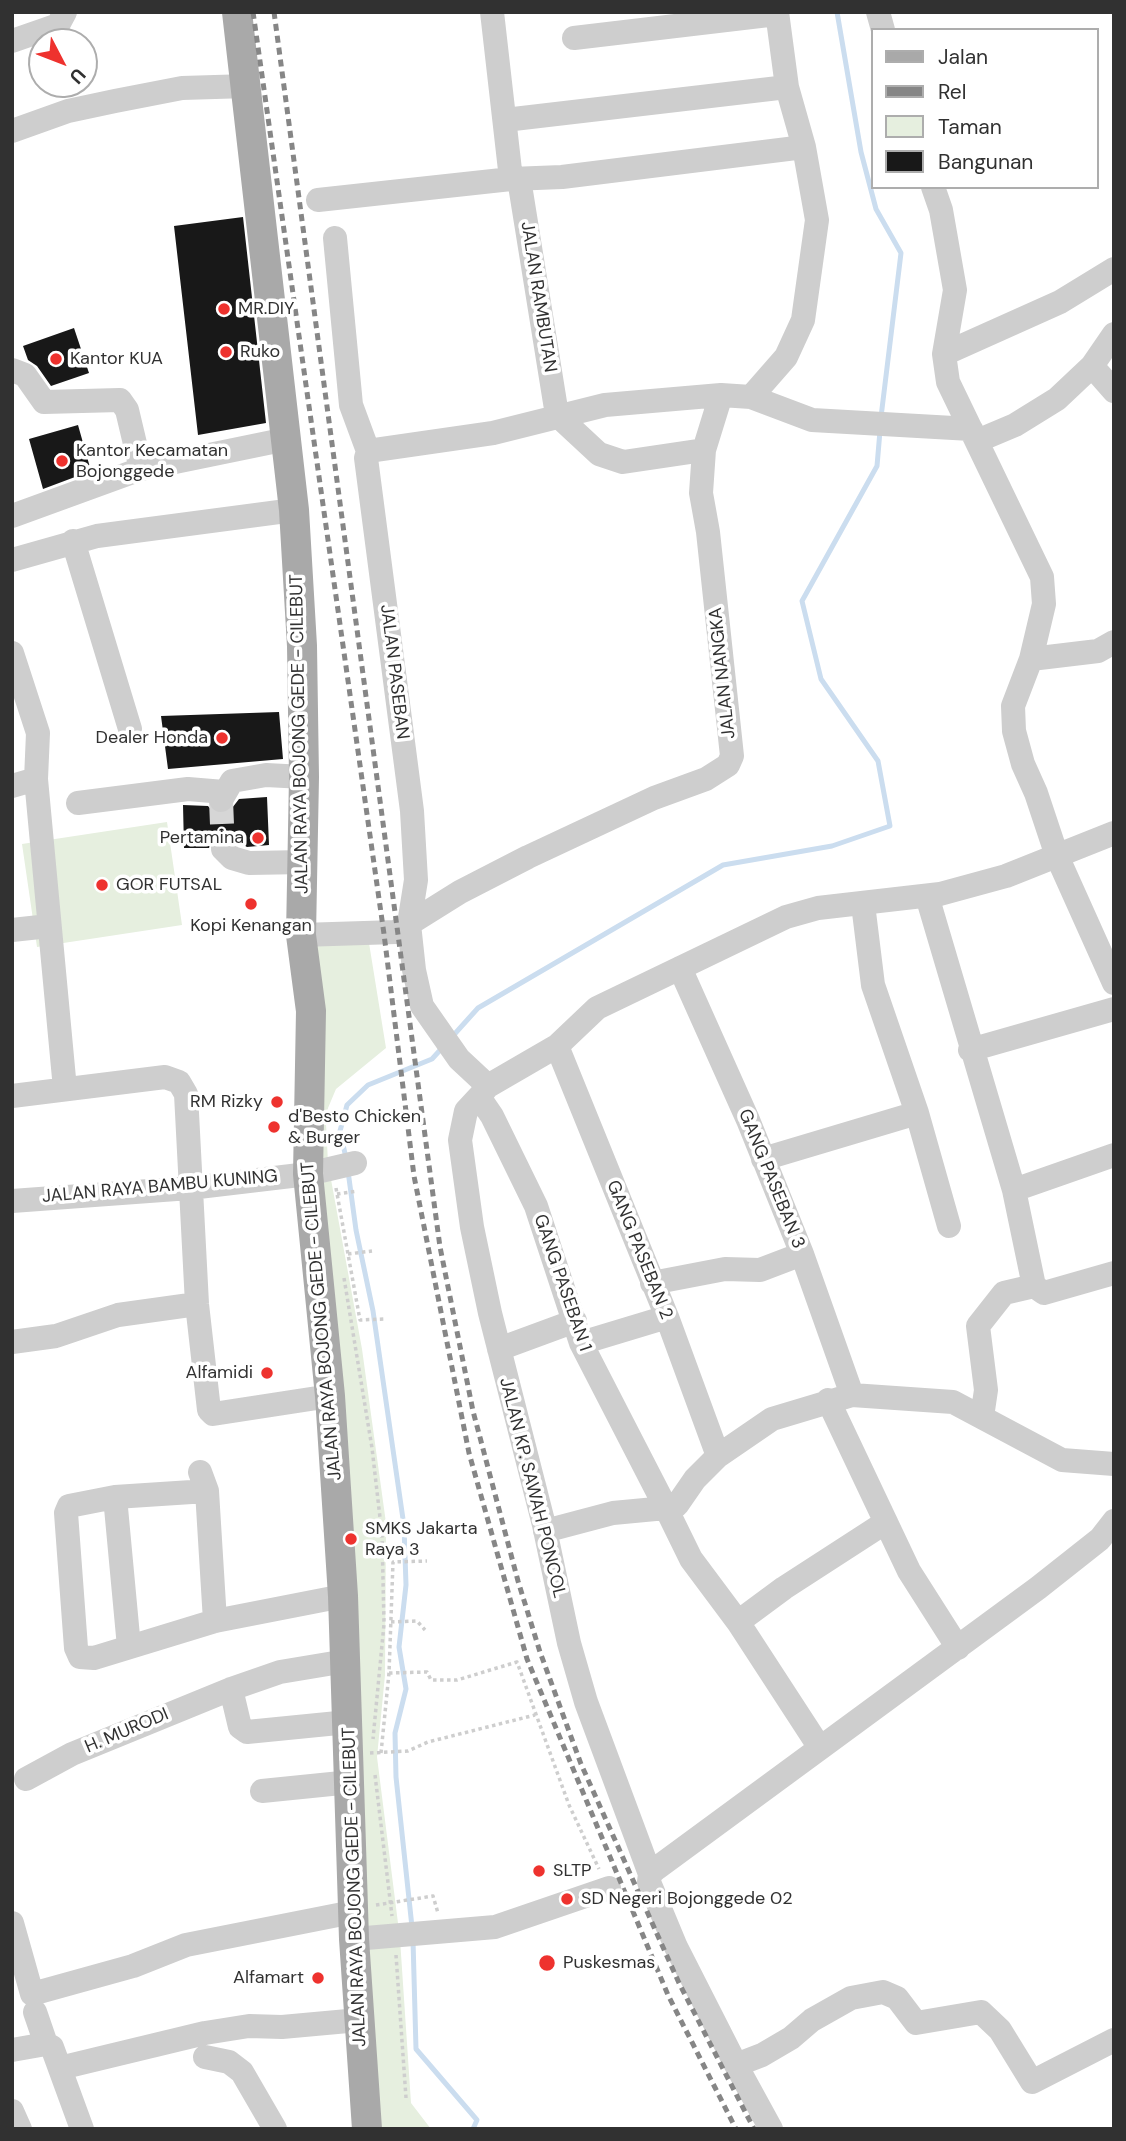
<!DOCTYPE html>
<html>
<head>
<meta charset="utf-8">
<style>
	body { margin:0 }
	#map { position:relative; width:1126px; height:2141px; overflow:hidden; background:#fff; font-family:"DM Sans",sans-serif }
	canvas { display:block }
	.frame { position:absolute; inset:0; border:14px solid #313131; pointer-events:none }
	.legend { position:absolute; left:871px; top:28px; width:228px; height:161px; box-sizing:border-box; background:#fff; border:2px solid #adadad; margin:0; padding:9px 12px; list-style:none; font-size:21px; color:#313131 }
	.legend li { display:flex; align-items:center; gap:14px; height:35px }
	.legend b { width:35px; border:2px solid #adadad }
	.north { position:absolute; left:28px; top:28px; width:70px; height:70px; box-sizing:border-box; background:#fff; border:2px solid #adadad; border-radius:50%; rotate:132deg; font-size:19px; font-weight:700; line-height:28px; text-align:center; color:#313131 }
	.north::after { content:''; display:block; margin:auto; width:24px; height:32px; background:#ee322e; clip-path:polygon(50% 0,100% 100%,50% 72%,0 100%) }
</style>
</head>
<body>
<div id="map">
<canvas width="1126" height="2141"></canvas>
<div class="frame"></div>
<ul class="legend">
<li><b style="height:9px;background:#a9a9a9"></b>Jalan</li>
<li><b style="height:9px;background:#868686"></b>Rel</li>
<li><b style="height:19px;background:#e6efdf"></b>Taman</li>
<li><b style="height:19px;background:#181818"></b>Bangunan</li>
</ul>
<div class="north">U</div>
</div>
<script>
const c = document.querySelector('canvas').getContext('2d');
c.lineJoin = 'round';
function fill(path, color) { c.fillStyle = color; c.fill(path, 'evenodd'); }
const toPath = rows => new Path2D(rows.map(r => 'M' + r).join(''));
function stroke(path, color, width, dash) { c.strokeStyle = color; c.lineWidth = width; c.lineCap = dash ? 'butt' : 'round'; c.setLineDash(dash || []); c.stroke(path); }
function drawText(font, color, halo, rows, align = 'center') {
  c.font = font + ' "DM Sans",sans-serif'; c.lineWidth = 7; c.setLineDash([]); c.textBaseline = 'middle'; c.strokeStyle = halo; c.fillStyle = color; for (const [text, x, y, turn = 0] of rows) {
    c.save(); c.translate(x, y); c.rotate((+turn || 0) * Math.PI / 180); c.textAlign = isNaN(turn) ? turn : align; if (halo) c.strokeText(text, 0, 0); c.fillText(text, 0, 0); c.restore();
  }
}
fill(toPath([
	[167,822,182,925,37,947,22,844],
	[313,941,369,943,386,1048,336,1089,328,1108,326,1123,328,1163,362,1349,386,1523,385,1675,377,1757,400,1939,411,2103,431,2129,374,2129,320,1176]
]), '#e6efdf');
stroke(toPath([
	[837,12,861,152,876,209,901,253,881,417],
	[451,1038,478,1008,723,865,832,846,890,826,878,761,821,679,802,601,877,466,880,431],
	[346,1158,340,1131,347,1105,368,1085,432,1059,442,1048],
	[348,1171,356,1230,373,1311,404,1526,406,1585,399,1647,406,1689,395,1733,396,1777,412,1927],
	[413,1940,416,2049,477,2120,473,2129]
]), '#cbddef', 5);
fill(toPath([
	[243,217,266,423,198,435,174,226],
	[74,328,89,373,51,386,37,366,28,360,23,346],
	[78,425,91,471,43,489,29,439],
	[279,712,283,759,168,769,161,716],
	[267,797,269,845,247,847,227,835,220,835,212,839,209,848,184,848,183,805,208,806,213,812,222,815,229,812,239,799]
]), '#181818');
stroke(toPath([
	[221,800,223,849]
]), '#d6d6d6', 24, [24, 12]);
stroke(toPath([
	[336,1188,360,1320,384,1319],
	[337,1194,357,1191],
	[348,1254,372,1251],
	[344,1278,372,1448,382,1535,384,1624,373,1739],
	[391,1622,417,1621,425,1630],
	[389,1673,427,1672,431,1680,457,1680,517,1662,569,1805,599,1869],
	[370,1753,408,1751,428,1742,535,1715],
	[381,1753,389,1673,393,1562,427,1561],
	[375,1775,392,1916],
	[376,1905,433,1896,438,1913],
	[396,1955,406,2098]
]), '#cecece', 3.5, [3.5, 3.5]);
stroke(toPath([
	[492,12,511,179],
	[878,12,883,30],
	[574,38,777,14],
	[12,41,58,25,65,12],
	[505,120,787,87],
	[12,131,68,111,115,101,182,88,248,86],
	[519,179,557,415,599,454,623,462,704,450],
	[933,187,941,210,955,290,944,354,948,382,1042,577,1044,604,1031,659,1013,706,1014,731,1023,764,1036,793,1057,856,1114,983],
	[318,200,511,179,562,177,804,147],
	[335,238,351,405,368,451,366,458,412,811,416,880,409,924,414,970,422,1006,459,1059,488,1086],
	[944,354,1060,302,1114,269],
	[1092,366,1114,391],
	[12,370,25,375,44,402,120,400,127,410,141,469],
	[751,397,786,357,803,320,817,220,804,147,787,87,777,12],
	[977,441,1015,425,1057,399,1092,366,1114,334],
	[368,451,493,433,605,405,721,395,751,397,812,420,971,429],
	[12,516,141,469,287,439],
	[73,541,130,729],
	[12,560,97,536,294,510],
	[12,653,38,733,36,779,65,1089],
	[1031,659,1098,651,1114,642],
	[12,786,36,779],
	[221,800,232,781,266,775,304,777],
	[78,803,188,789,224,792],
	[1114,833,1006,876,940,894,818,908,786,917,597,1008,557,1046,488,1086,479,1097,492,1116,536,1206,581,1343,666,1508,677,1505,695,1479,718,1456,772,1419,852,1395,953,1402,1062,1460,1114,1464],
	[223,849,232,858,249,863,305,862],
	[927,896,1014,1190,1034,1286,1044,1293,1114,1273],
	[863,904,873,985,917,1113,949,1226],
	[12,930,49,926],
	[301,935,396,932,460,892,528,857,654,798,706,779,728,765,732,756,708,532,701,493,704,450,721,395],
	[680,968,748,1120,802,1254,852,1395],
	[557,1046,667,1317,718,1456],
	[970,1050,1114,1009],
	[12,1096,165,1077,179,1082,186,1094,197,1304,209,1410,213,1414,330,1396],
	[479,1097,466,1111,460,1140,472,1227,490,1313,544,1525,569,1643,586,1702,650,1874],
	[763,1159,917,1113],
	[1014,1190,1114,1155],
	[12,1201,190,1188,308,1174,355,1163],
	[652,1283,725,1269,760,1270,802,1254],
	[12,1342,56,1336,118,1315,197,1304],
	[581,1343,667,1317],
	[499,1349,575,1321],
	[828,1400,909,1571,958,1648],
	[982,1417,986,1390,978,1326,1004,1293,1034,1286],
	[200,1472,207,1491,215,1621],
	[207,1491,115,1497,69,1506,66,1513,76,1648,80,1657,94,1658,215,1621,343,1596],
	[115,1497,129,1647],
	[1114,1521,1100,1539,1038,1588,657,1868,650,1874,649,1882,676,1947,736,2065,762,2055,791,2038,812,2020,851,1998,883,1992,897,1998,916,2023,981,2012,1000,2030,1032,2082,1114,2040],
	[545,1531,613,1513,666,1508,691,1559,738,1622],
	[231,1689,240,1727,247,1732,348,1722],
	[820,1748,738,1622,784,1588,886,1522],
	[26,1779,72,1754,231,1689,280,1672,346,1661],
	[262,1791,351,1782],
	[12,1923,32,1994,133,1966,186,1945,353,1912],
	[354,1939,495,1927,609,1888],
	[35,2012,46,2044],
	[12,2050,46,2044,52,2047,82,2129],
	[205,2057,229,2062,242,2072,275,2129],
	[736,2065,771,2129],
	[60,2068,205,2033,249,2026,282,2027,359,2020],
	[12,2111,20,2129]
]), '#cecece', 24);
stroke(toPath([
	[237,12,294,510,302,646,304,777,301,935,311,1011,308,1174,330,1396,343,1596,354,1939,367,2129]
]), '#a9a9a9', 30);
stroke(toPath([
	[253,12,384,934,414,1176,469,1453,527,1659,668,1995,736,2129],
	[274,12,440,1247,473,1411,518,1581,540,1652,581,1764,679,1983,754,2129]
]), '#868686', 5, [7, 5]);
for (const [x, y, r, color] of [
	[224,309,7,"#ee322e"],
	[226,352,7,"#ee322e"],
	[56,359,7,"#ee322e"],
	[62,461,7,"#ee322e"],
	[222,738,7,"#ee322e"],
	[258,838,7,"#ee322e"],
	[102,885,7,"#ee322e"],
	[251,904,7,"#ee322e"],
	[277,1102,7,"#ee322e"],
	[274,1127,7,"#ee322e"],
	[267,1373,7,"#ee322e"],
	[351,1539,7,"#ee322e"],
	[539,1871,7,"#ee322e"],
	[567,1899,7,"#ee322e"],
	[547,1963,9,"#ee322e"],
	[318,1978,7,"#ee322e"]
]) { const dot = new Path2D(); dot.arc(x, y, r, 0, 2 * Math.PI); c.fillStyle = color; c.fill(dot); stroke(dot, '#fff', 2.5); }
drawText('18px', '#313131', '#fff', [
	["JALAN RAMBUTAN",538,297,81],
	["JALAN PASEBAN",394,672,83],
	["JALAN NANGKA",723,673,-96],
	["JALAN RAYA BOJONG GEDE - CILEBUT",300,734,-91],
	["GANG PASEBAN 3",771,1179,68],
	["JALAN RAYA BAMBU KUNING",160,1187,-5],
	["GANG PASEBAN 2",639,1250,68],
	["GANG PASEBAN 1",562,1283,71],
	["JALAN RAYA BOJONG GEDE - CILEBUT",322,1321,-95],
	["JALAN KP. SAWAH PONCOL",532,1488,76],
	["H. MURODI",127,1731,-23],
	["JALAN RAYA BOJONG GEDE - CILEBUT",355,1887,-92]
]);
drawText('18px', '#313131', '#fff', [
	["MR.DIY",238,309],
	["Ruko",240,352],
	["Kantor KUA",70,359],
	["Kantor Kecamatan",76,451],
	["Bojonggede",76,472],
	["Dealer Honda",208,738,"right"],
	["Pertamina",244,838,"right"],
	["GOR FUTSAL",116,885],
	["Kopi Kenangan",251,926,"center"],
	["RM Rizky",263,1102,"right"],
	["d'Besto Chicken",288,1117],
	["& Burger",288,1138],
	["Alfamidi",253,1373,"right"],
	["SMKS Jakarta",365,1529],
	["Raya 3",365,1550],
	["SLTP",553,1871],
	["SD Negeri Bojonggede 02",581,1899],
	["Puskesmas",563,1963],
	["Alfamart",304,1978,"right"]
], 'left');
</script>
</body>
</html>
